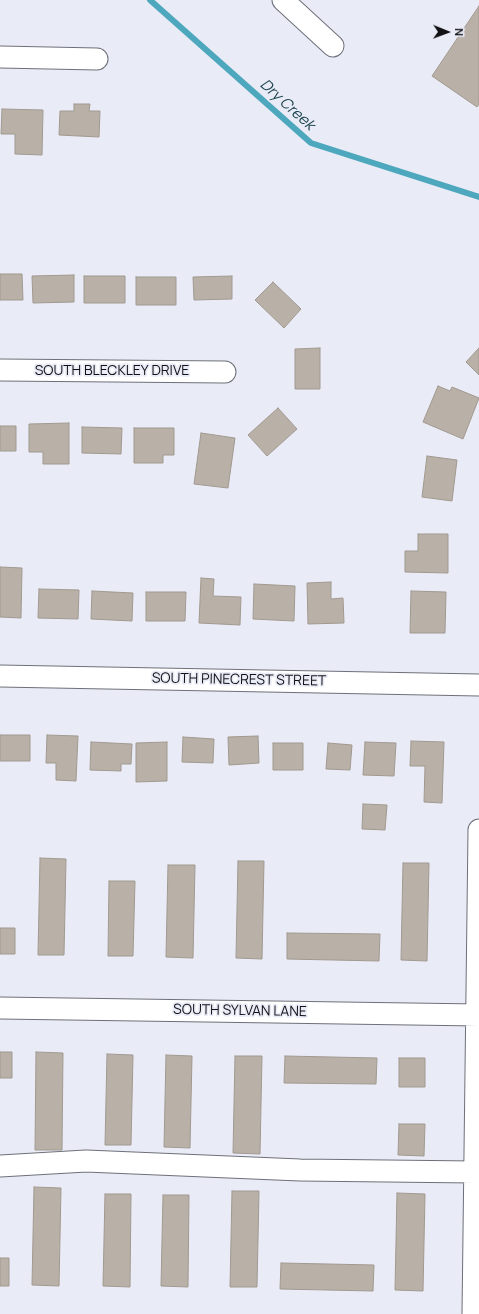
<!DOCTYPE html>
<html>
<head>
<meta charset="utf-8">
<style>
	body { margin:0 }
	#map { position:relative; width:479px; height:1314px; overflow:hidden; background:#e9ebf6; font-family:Manrope,sans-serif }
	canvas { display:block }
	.north { position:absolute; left:427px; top:12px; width:40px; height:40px; -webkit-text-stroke:3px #e9ebf6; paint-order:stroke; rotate:91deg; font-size:11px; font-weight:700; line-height:16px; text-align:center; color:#111115 }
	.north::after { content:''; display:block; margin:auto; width:14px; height:18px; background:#111115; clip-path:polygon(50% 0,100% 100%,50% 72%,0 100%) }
</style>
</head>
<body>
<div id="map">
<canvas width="479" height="1314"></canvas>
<div class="north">N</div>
</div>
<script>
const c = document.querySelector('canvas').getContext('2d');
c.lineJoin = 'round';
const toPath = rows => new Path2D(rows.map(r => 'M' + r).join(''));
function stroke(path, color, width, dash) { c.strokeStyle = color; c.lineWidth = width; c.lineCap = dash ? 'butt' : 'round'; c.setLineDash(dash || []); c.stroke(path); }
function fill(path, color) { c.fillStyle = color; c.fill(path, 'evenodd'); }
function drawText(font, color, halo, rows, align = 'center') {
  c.font = font + ' Manrope,sans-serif'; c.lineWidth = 3.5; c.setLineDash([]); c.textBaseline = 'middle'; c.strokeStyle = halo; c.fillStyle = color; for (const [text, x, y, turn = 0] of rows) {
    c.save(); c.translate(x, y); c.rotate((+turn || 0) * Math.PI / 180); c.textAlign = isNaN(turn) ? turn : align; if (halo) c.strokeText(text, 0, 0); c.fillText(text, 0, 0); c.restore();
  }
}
stroke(toPath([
	[150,0,311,143,479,197]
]), '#4da7bd', 6);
const building = toPath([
	[479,6,479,104,477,107,432,76,479,6],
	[74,104,90,104,89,111,100,111,99,137,59,135,60,111,74,111,74,104],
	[2,109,43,110,42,155,15,154,15,134,1,134,2,109],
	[0,274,22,274,23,300,0,300,0,274],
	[74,275,74,302,33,303,32,276,74,275],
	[84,276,125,276,125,303,84,303,84,276],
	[232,276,232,299,194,300,193,277,232,276],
	[136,277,176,277,176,305,136,305,136,277],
	[273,282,301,309,284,328,255,300,273,282],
	[320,348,320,389,295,389,295,349,320,348],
	[479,348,479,375,466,362,479,348],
	[438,386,450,391,452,387,479,398,463,439,423,422,438,386],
	[278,408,297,429,267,456,248,435,278,408],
	[69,423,69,464,43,464,43,452,29,452,29,424,69,423],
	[0,426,16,426,16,451,0,451,0,426],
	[82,427,122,428,121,454,82,453,82,427],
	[134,428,174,428,174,455,163,455,163,463,134,463,134,428],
	[201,433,235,438,228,488,194,484,201,433],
	[427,456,457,460,452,501,422,497,427,456],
	[418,534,448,534,448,573,405,572,405,551,418,551,418,534],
	[0,567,22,568,21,618,0,617,0,567],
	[201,578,214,579,213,596,241,597,240,625,199,623,201,578],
	[331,582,331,599,343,598,344,623,308,624,307,583,331,582],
	[254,584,295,586,294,621,253,619,254,584],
	[39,589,79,590,78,619,38,618,39,589],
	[92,591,133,593,132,621,91,619,92,591],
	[411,591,446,592,445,633,410,633,411,591],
	[146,592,186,592,185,621,146,621,146,592],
	[0,735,30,735,30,761,0,761,0,735],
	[47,735,78,736,76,781,56,780,56,763,46,763,47,735],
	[258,736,259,763,229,765,228,737,258,736],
	[183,737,214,739,213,763,182,762,183,737],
	[411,741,444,742,442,803,424,802,425,766,410,766,411,741],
	[91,742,132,744,131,764,121,764,121,771,90,770,91,742],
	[167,742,167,781,136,782,136,743,167,742],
	[365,742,396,743,394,776,363,775,365,742],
	[273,743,303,743,303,770,273,770,273,743],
	[328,743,352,745,350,770,326,769,328,743],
	[363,804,387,805,385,830,362,829,363,804],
	[40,858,66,859,64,955,38,955,40,858],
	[238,861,264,861,262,959,236,958,238,861],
	[403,863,429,863,427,961,401,960,403,863],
	[168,865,195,865,193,958,166,957,168,865],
	[109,881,135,881,133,956,108,956,109,881],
	[0,928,15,928,15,954,0,954,0,928],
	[287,933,380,934,379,961,287,959,287,933],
	[0,1052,12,1052,12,1078,0,1078,0,1052],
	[36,1052,63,1053,62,1150,35,1150,36,1052],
	[107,1054,133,1055,131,1145,105,1145,107,1054],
	[166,1055,192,1056,190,1148,164,1147,166,1055],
	[235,1056,262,1056,260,1154,233,1153,235,1056],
	[285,1056,377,1058,376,1084,284,1083,285,1056],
	[399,1058,425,1058,425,1087,399,1087,399,1058],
	[399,1124,425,1124,424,1156,398,1155,399,1124],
	[34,1187,61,1188,59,1286,32,1285,34,1187],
	[232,1191,259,1191,257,1287,230,1287,232,1191],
	[397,1193,425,1194,423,1291,395,1290,397,1193],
	[105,1194,131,1194,130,1287,103,1286,105,1194],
	[163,1195,189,1195,188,1287,161,1286,163,1195],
	[0,1258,9,1258,9,1286,0,1286,0,1258],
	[281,1263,374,1265,373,1291,280,1289,281,1263]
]);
fill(building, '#b9b1a8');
stroke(building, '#a19990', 1);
const minor = toPath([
	[283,0,333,46],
	[0,57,97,59],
	[0,370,225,372],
	[0,676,479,685],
	[0,1008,479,1015],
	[0,1166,86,1161,300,1170,474,1172],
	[473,1314,479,830]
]);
stroke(minor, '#6e7079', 23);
stroke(minor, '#fff', 21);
drawText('14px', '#111115', '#e9ebf6', [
	["SOUTH BLECKLEY DRIVE",112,371],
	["SOUTH PINECREST STREET",239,680,1],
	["SOUTH SYLVAN LANE",240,1011,1]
]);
drawText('italic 15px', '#1b444e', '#e9ebf6', [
	["Dry Creek",287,105,42]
]);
</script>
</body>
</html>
